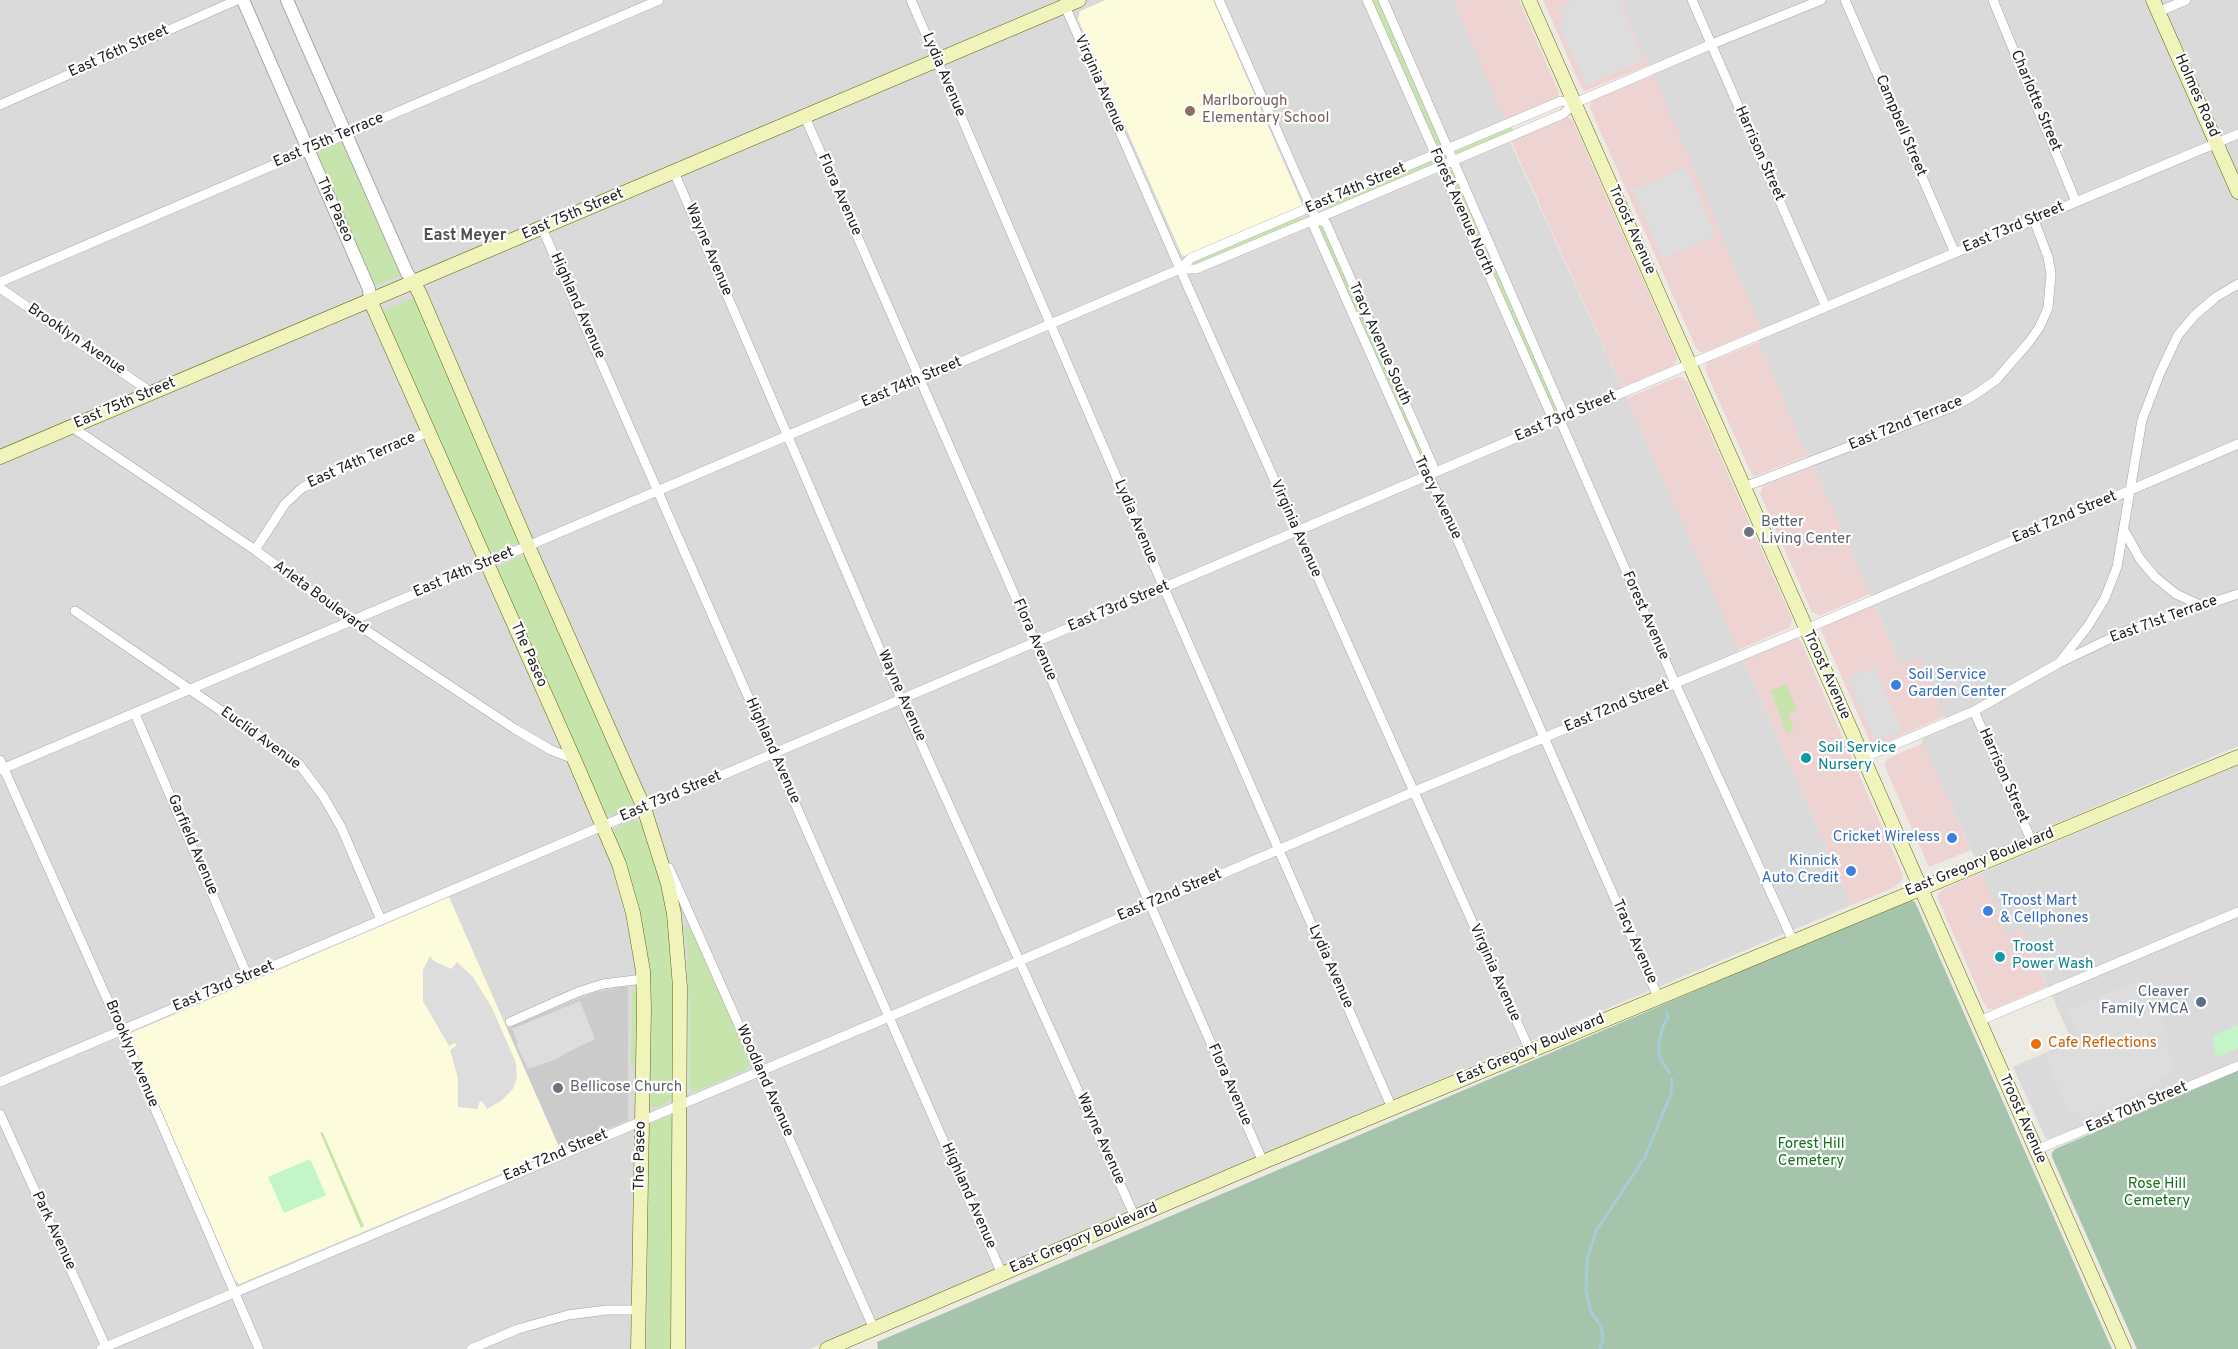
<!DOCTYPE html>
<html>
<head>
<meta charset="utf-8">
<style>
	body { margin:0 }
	canvas { display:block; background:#edeae3 }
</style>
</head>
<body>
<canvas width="2238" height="1349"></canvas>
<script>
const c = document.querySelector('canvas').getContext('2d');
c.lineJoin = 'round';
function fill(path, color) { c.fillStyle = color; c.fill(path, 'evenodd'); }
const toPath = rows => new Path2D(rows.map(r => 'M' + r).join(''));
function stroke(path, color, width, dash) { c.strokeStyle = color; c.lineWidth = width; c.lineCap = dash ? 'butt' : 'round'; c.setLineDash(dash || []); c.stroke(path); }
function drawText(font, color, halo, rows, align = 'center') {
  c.font = font + ' Overpass,sans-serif'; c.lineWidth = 4.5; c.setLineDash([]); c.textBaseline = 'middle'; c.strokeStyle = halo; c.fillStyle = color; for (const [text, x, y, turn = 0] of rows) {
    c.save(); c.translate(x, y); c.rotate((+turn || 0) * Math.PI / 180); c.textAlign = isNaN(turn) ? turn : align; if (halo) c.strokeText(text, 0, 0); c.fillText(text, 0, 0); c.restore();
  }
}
fill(toPath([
	[0,0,1453,0,1505,117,1511,144,1629,403,1852,905,1150,1202,810,1349,0,1349],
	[1621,0,2238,0,2238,746,1975,858,1921,739,1949,726,1919,658,1901,665,1814,466,1807,456,1759,342,1761,328],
	[2238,765,2238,1061,2049,1139,2046,1139,2013,1067,2072,1041,2022,929,2007,935,1981,873]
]), '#dbdada');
fill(toPath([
	[1453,0,1519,0,1559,93,1558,99,1505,121],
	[1543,0,1621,0,1649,65,1585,91,1581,87],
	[1654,75,1761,328,1705,352,1700,352,1696,348,1590,108,1591,103,1594,100],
	[1565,116,1572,119,1677,357,1676,362,1672,366,1622,387,1510,139],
	[1759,342,1807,456,1755,476,1751,473,1705,369,1707,363],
	[1677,377,1682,377,1687,381,1792,619,1789,628,1738,650,1627,398],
	[1814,466,1870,594,1819,616,1812,612,1760,494,1763,486],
	[1874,604,1901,665,1919,657,1945,716,1875,747,1871,744,1821,630,1826,624],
	[1792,638,1798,638,1801,642,1903,875,1902,880,1895,887,1852,905,1743,659],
	[1923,743,1971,850,1929,867,1884,765,1887,759],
	[1981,873,2007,934,2022,929,2047,986,1993,1009,1988,1009,1984,1003,1937,897,1939,893,1943,889]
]), '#edd4d3');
fill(toPath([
	[1106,0,1213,0,1302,204,1302,208,1187,257,1182,255,1078,19,1080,11],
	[449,897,560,1149,239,1284,235,1280,130,1039,131,1033]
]), '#fcfcdd');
fill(toPath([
	[621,987,628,987,628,1120,560,1149,507,1028,593,993]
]), '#cbcbcb');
fill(toPath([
	[1371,0,1379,0,1442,145,1439,148,1436,147],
	[1511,125,1514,132,1458,154,1456,152,1457,150],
	[339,142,344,143,402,275,374,286,316,154,319,150],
	[1428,161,1432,161,1434,165,1329,210,1326,208,1330,203],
	[1452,168,1558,407,1556,409,1552,408,1450,175,1449,169],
	[1296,217,1301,217,1302,221,1195,264,1196,260],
	[1318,224,1322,224,1427,462,1425,464,1422,463,1319,230],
	[412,298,416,299,520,537,517,543,495,553,489,550,384,314,385,310],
	[520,556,529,557,635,798,632,807,614,815,605,814,602,811,498,572,500,566],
	[1786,684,1797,710,1788,714,1794,730,1787,733,1770,691],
	[631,820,636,820,642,823,654,856,664,898,670,936,674,993,673,1097,665,1104,655,1108,650,1105,649,1102,648,960,643,926,629,874,614,832,619,825],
	[688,926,690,927,750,1063,746,1070,694,1092,689,1088,689,1006,687,961,689,960,684,928],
	[632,988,636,994,636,1065,631,1066],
	[668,1116,672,1118,674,1121,671,1349,647,1349,649,1129,652,1123],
	[320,1132,323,1133,364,1226,361,1228]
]), '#c7e4ac');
fill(toPath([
	[1909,899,1915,902,2112,1349,878,1349,877,1342],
	[2238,1071,2238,1349,2137,1349,2052,1157,2052,1153,2055,1149]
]), '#a6c4ab');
fill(toPath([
	[2238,1025,2238,1048,2217,1057,2213,1045,2215,1044,2212,1036],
	[310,1159,326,1195,284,1213,268,1177]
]), '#c2f5c7');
fill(toPath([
	[1576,0,1618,0,1644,60,1586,85,1559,23,1565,20,1560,7],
	[1686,167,1716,235,1663,259,1632,190],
	[1875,667,1902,731,1875,742,1848,679],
	[430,956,434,961,451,969,457,962,473,977,492,1008,516,1063,517,1077,513,1089,501,1101,487,1109,482,1101,479,1103,478,1109,458,1107,458,1078,450,1050,457,1045,455,1043,449,1046,423,1001,423,970],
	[2138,981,2151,995,2167,1031,2167,1049,2176,1071,2159,1078,2161,1084,2082,1119,2079,1112,2070,1116,2045,1057,2079,1042,2067,1010],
	[580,1001,595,1039,566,1053,557,1059,528,1069,516,1044,518,1043,512,1029]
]), '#ddd');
stroke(toPath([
	[1667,1013,1668,1017,1664,1024,1659,1041,1659,1056,1669,1073],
	[1600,1349,1603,1340,1601,1326,1591,1312,1586,1291,1587,1260,1596,1231,1645,1157,1671,1094,1672,1079]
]), '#a6ccd8', 3);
const minor = toPath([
	[911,0,1164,588,1392,1108],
	[1219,0,1316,219,1314,227,1422,470,1429,475,1658,997],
	[1367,0,1551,415,1560,420],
	[1383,0,1562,410,1560,420],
	[1692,0,1826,307],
	[1845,0,1955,253],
	[1993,0,2076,202],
	[1065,6,1180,269,1530,1051],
	[2158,12,2186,0],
	[0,105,237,0],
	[805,117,1263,1162],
	[674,172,901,699,1135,1217],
	[1316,219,1326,223,1433,466,1429,475],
	[542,228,1002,1274],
	[1180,269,1196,269,1316,219,1563,114,1575,103],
	[0,282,659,0],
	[0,288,152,393],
	[1560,420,1675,683,1793,941],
	[72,427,255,550,352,621,515,729,551,750,574,759],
	[1744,487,1955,406,1976,394,1996,380,2029,342,2039,328,2048,308,2051,274,2048,257,2034,220],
	[2124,530,2140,559,2155,577,2176,594,2200,605],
	[255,550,285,504,302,488,318,479,428,432],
	[75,611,299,764,323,796,341,827,381,920],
	[2061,662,2126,631,2238,594],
	[1974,711,2032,842],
	[135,714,248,977],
	[1863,758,1974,711,2059,663,2088,626,2105,598,2117,567,2142,420,2160,373,2178,335,2195,315,2216,297,2238,284],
	[0,760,121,1030,259,1349],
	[0,770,1173,272,1180,269,1191,258,1452,147,1561,101,1575,103,1712,44,1821,0],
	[669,868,874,1329],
	[1979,1021,2238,912],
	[510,1022,578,992,603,984,643,979],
	[0,1082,1690,364,2238,134],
	[0,1114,106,1347],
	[2036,1150,2238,1066],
	[101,1349,889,1017,1413,792,1806,629,2238,444],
	[471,1349,518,1329,568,1315,607,1310,639,1310]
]);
const tertiary = toPath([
	[243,0,369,289,370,300],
	[287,0,407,273,414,283]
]);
const secondary = toPath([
	[1529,0,2124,1349],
	[2153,0,2238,192],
	[414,283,420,294,528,546,644,808,668,884,674,914,680,987,678,1349],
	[370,300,574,759,619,864,633,913,643,971,644,1009,638,1349],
	[0,457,1079,0],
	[827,1349,1263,1162,2238,757]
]);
stroke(minor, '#a4a4a4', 10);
stroke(tertiary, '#a4a4a4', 14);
stroke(secondary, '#606b0c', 15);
stroke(minor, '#fff', 9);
stroke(tertiary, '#fff', 12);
stroke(secondary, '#f1f4ba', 14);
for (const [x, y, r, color] of [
	[1190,111,6,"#8d6e63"],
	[1749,532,6,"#6b7280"],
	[1896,685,6,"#3f7fe0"],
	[1806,758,6,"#0f9aa8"],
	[1952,838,6,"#3f7fe0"],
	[1851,871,6,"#3f7fe0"],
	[1988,911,6,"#3f7fe0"],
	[2000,957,6,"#0f9aa8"],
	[2201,1002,6,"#5c6f8a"],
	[2036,1044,6,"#e8710a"],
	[558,1088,6,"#6b7280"]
]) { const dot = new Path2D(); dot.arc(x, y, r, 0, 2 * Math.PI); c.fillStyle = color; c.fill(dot); stroke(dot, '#fff', 2); }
drawText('15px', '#1d1d1d', '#fff', [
	["East 76th Street",119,52,-24],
	["Lydia Avenue",943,75,67],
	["Virginia Avenue",1099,84,66],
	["Holmes Road",2196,96,66],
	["Charlotte Street",2035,101,67],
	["Campbell Street",1900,126,67],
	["East 75th Terrace",329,141,-23],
	["Harrison Street",1759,154,66],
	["East 74th Street",1356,189,-23],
	["Flora Avenue",839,195,66],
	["The Paseo",334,210,66],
	["Forest Avenue North",1461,212,66],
	["East 75th Street",573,215,-23],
	["East 73rd Street",2014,228,-23],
	["Troost Avenue",1631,230,66],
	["Wayne Avenue",708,250,67],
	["Highland Avenue",577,306,66],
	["Brooklyn Avenue",76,340,34],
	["Tracy Avenue South",1379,344,66],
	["East 74th Street",912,383,-23],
	["East 75th Street",125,404,-23],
	["East 73rd Street",1566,417,-23],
	["East 72nd Terrace",1906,424,-22],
	["East 74th Terrace",362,461,-24],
	["Tracy Avenue",1437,498,64],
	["East 72nd Street",2065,518,-23],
	["Lydia Avenue",1135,522,67],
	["Virginia Avenue",1295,529,66],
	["East 74th Street",464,573,-23],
	["Arleta Boulevard",320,598,36],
	["East 73rd Street",1119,607,-23],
	["Forest Avenue",1645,616,66],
	["East 71st Terrace",2164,620,-20],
	["Flora Avenue",1034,640,66],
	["The Paseo",528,655,66],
	["Troost Avenue",1826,675,66],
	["Wayne Avenue",901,696,66],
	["East 72nd Street",1617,707,-23],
	["Euclid Avenue",260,739,36],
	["Highland Avenue",772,751,66],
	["Harrison Street",2003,776,66],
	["East 73rd Street",671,797,-23],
	["Garfield Avenue",192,845,67],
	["East Gregory Boulevard",1980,863,-22],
	["East 72nd Street",1170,896,-23],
	["Tracy Avenue",1634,942,66],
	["Lydia Avenue",1330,967,66],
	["Virginia Avenue",1494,973,66],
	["East 73rd Street",224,987,-23],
	["East Gregory Boulevard",1531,1050,-23],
	["Brooklyn Avenue",131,1054,67],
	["Woodland Avenue",764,1081,66],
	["Flora Avenue",1229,1085,66],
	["East 70th Street",2137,1108,-23],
	["Troost Avenue",2022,1119,66],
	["Wayne Avenue",1100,1139,66],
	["East 72nd Street",556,1156,-23],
	["The Paseo",641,1156,-89],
	["Highland Avenue",968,1196,66],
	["Park Avenue",53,1231,65],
	["East Gregory Boulevard",1084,1239,-23]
]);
drawText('15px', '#785e54', '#fff', [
	["Marlborough",1202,102],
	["Elementary School",1202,119]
], 'left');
drawText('15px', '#5b616d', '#fff', [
	["Better",1761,523],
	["Living Center",1761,540],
	["Bellicose Church",570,1088]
], 'left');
drawText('15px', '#366cbe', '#fff', [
	["Soil Service",1908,676],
	["Garden Center",1908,693],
	["Cricket Wireless",1940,838,"right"],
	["Kinnick",1839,862,"right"],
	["Auto Credit",1839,879,"right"],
	["Troost Mart",2000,902],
	["& Cellphones",2000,919]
], 'left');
drawText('15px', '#0d838f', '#fff', [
	["Soil Service",1818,749],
	["Nursery",1818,766],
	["Troost",2012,948],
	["Power Wash",2012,965]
], 'left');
drawText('15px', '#4e5e75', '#fff', [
	["Cleaver",2189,993],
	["Family YMCA",2189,1010]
], 'right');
drawText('15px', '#c56008', '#fff', [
	["Cafe Reflections",2048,1044]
], 'left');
drawText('15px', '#13721c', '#fff', [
	["Forest Hill",1811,1145],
	["Cemetery",1811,1162],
	["Rose Hill",2157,1185],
	["Cemetery",2157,1202]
]);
drawText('bold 16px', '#505050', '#fff', [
	["East Meyer",465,237]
]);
</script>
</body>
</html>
